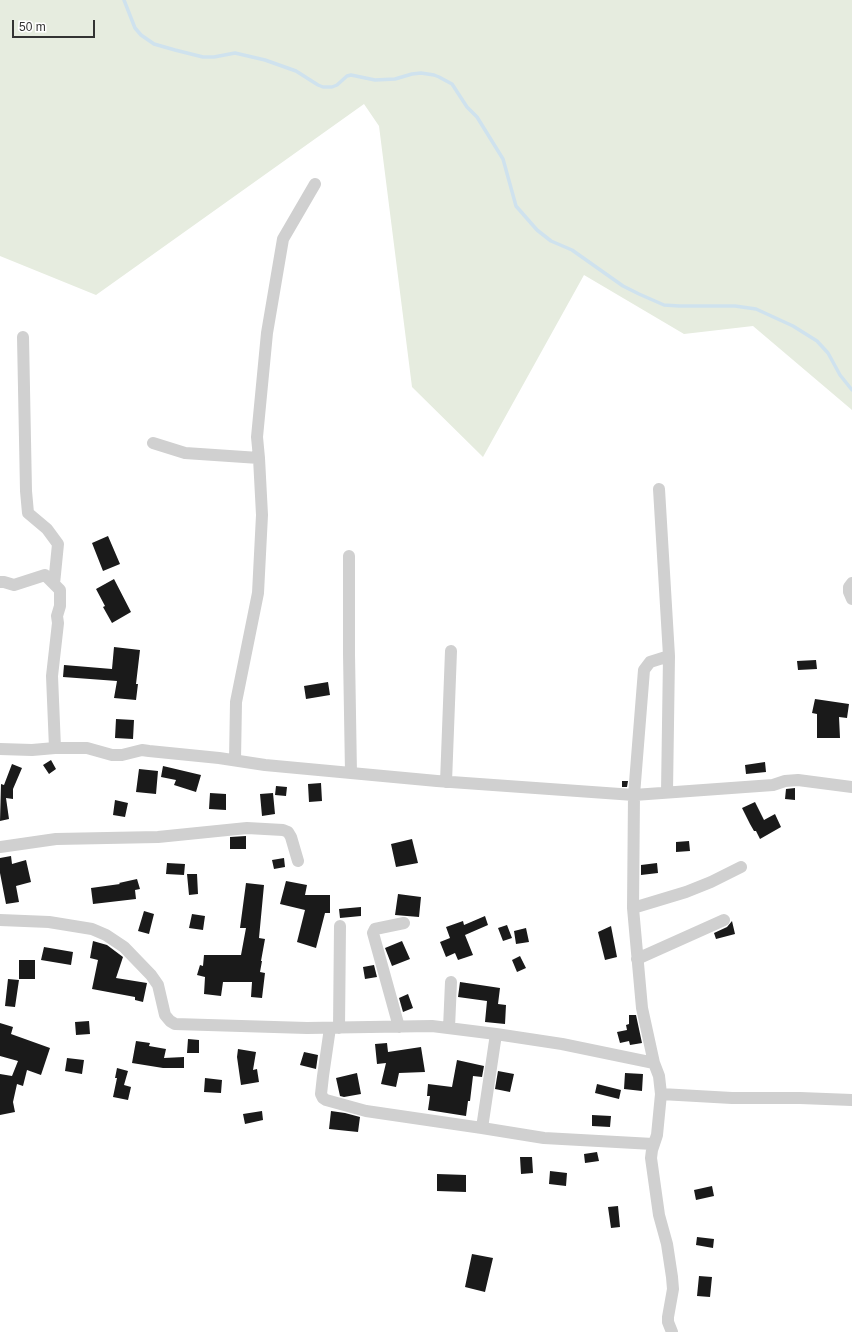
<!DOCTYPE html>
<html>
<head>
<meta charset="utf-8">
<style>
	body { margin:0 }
	#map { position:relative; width:852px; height:1332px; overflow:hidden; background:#fff; font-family:Arial,sans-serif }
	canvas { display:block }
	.scale { position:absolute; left:12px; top:20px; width:83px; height:18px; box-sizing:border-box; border:2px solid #333; border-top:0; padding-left:5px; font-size:12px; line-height:14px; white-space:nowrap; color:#333; -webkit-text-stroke:3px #fff; paint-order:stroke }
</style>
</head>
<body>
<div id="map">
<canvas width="852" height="1332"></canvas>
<div class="scale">50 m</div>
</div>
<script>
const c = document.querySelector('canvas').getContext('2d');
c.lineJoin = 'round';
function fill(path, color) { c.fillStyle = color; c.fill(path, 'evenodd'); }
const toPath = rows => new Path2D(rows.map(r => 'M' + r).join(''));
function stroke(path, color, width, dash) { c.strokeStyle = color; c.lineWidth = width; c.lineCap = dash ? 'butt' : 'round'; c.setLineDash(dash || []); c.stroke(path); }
fill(toPath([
	[0,0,852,0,852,410,753,326,684,334,584,275,483,457,412,387,379,126,364,104,96,295,0,256]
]), '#e6ecdf');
stroke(toPath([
	[124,0,135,28,141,35,154,44,175,50,203,57,214,57,235,53,265,60,296,71,318,85,323,87,332,87,337,85,347,76,351,75,375,80,395,79,412,74,421,73,434,75,439,77,452,84,467,107,477,117,503,159,516,206,537,230,551,241,572,250,623,286,639,294,664,305,679,306,735,306,756,309,793,326,817,341,828,353,840,375,852,390]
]), '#cfe2ee', 3.5);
fill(toPath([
	[108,536,120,564,103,571,92,543],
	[114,579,131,612,112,623,103,607,105,606,96,589],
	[114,647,140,650,136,684,138,684,136,700,114,698,117,681,63,677,64,665,112,669],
	[816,660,817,669,798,670,797,661],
	[328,682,330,695,306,699,304,686],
	[815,699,849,704,847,718,839,717,840,738,817,738,817,714,812,713],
	[116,719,134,720,133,739,115,738],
	[51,760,56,769,49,774,43,765],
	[765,762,766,772,746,774,745,765],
	[12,764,22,768,13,789,13,799,6,798,9,819,0,821,1,784,4,785],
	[163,766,201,775,196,792,174,785,176,780,161,777],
	[139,769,158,771,156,794,136,792],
	[622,781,628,781,627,787,622,787],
	[321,783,322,801,309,802,308,784],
	[276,786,287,787,286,796,275,795],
	[795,788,795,800,785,799,786,789],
	[210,793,226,794,226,810,209,809],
	[273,793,275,814,262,816,260,794],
	[115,800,128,803,125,817,113,815],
	[755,802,764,820,775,814,781,827,760,839,756,831,754,831,750,824,742,808],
	[246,836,246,849,230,849,230,837],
	[412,839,418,863,396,867,391,844],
	[689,841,690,851,676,852,676,842],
	[11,856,12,864,26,860,31,882,16,886,19,902,6,904,0,873,0,858],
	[284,858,285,867,274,869,272,860],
	[167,863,185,864,184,875,166,874],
	[657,863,658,873,641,875,641,865],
	[187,874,197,874,198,894,189,895],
	[137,879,140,889,135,890,136,899,93,904,91,888,120,884,119,883],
	[286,881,307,885,305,895,330,895,330,913,325,913,316,948,297,942,305,910,280,904],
	[246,883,264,885,259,938,265,939,261,961,262,961,260,972,265,973,262,998,251,997,252,982,223,982,221,996,204,994,205,977,197,975,200,965,203,966,204,955,241,955,246,928,240,928],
	[398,894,421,897,419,917,395,915],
	[361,907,361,916,340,918,339,909],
	[144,911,154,914,149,934,138,931],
	[192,914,205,916,203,930,189,928],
	[485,916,488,925,465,935,473,955,458,960,455,953,446,957,440,942,450,938,446,927,463,921,464,925],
	[732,921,735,934,716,939,714,933,727,927],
	[507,925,512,938,503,941,498,928],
	[611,926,617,957,605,960,598,932],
	[526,928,529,942,516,944,514,931],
	[93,941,107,945,123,957,116,978,147,983,143,1002,135,1000,135,997,92,989,98,960,90,958],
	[402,941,410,959,392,966,385,948],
	[44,947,73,952,71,965,41,960],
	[520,956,526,968,517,972,512,960],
	[19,960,35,960,35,979,19,979],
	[374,965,377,977,365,979,363,967],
	[8,979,19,980,15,1007,5,1006],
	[460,982,500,988,498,1004,506,1005,505,1024,485,1022,487,1001,458,997],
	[408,994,413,1008,403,1012,399,998],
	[629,1015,636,1015,642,1043,630,1045,629,1041,620,1043,617,1032,627,1030,626,1025,629,1024],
	[89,1021,90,1034,76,1035,75,1022],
	[0,1023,13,1027,11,1034,50,1048,41,1075,27,1070,23,1086,17,1084,13,1102,15,1112,0,1115,0,1074,12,1076,18,1061,0,1056],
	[188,1039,199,1040,199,1053,187,1053],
	[136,1041,150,1043,149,1046,166,1049,164,1058,184,1057,184,1068,163,1068,132,1063],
	[387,1043,388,1052,421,1047,425,1072,399,1073,396,1087,381,1084,386,1063,377,1064,375,1044],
	[238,1049,256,1052,253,1070,257,1069,259,1082,241,1085,237,1057],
	[304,1052,318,1055,316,1069,300,1065],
	[67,1058,84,1060,82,1074,65,1071],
	[457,1060,484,1066,482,1077,473,1076,470,1101,468,1101,466,1116,428,1110,430,1096,427,1096,428,1084,452,1087],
	[117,1068,128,1071,124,1085,131,1087,128,1100,113,1097,117,1078,115,1078],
	[498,1071,514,1074,510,1092,495,1089],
	[357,1073,361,1094,344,1097,340,1096,336,1078],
	[625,1073,643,1074,642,1091,624,1089],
	[205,1078,222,1080,221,1093,204,1092],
	[597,1084,621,1090,619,1099,595,1093],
	[262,1111,263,1120,245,1124,243,1114],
	[331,1111,345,1113,360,1117,358,1132,329,1129],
	[592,1115,611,1116,610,1127,592,1126],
	[597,1152,599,1161,585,1163,584,1154],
	[520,1157,532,1157,533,1173,521,1174],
	[550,1171,567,1173,566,1186,549,1184],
	[437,1174,466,1175,466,1192,437,1191],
	[712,1186,714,1196,696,1200,694,1190],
	[618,1206,620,1227,611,1228,608,1207],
	[697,1237,714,1239,713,1248,696,1245],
	[472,1254,493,1258,485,1292,465,1287],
	[699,1276,712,1277,710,1297,697,1296]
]), '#1a1a1a');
stroke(toPath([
	[23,337,26,491,28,513,47,529,58,544,54,584],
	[153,443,185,453,259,458],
	[659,489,669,656,667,792],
	[349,556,349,654,351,773],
	[0,582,4,582,14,585,45,575,60,590,60,606,57,616,58,623,52,676,55,748],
	[852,583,849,587,849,592,852,599],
	[669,656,650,662,644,670,634,795,633,908,642,1008,654,1063,659,1076,661,1094,732,1098,800,1098,852,1100],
	[0,749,32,750,55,748,87,748,112,755,122,755,142,750,149,751,219,758,265,765,437,781,634,795,773,785,785,781,798,780,852,787],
	[235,760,236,702,258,593,262,515,259,458,257,437,267,333,283,239,315,184],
	[446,782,451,651],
	[0,847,56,839,158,837,247,828,283,830,288,832,291,837,298,861],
	[633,908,686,892,711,882,741,867],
	[0,920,49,922,92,929,106,935,124,947,151,975,158,985,165,1015,170,1021,175,1024,307,1028,432,1026,496,1034,562,1044,654,1063],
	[637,959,724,920],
	[399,1027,373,933,375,929,404,923],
	[330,1028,323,1076,321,1094,323,1098,326,1100,366,1111,482,1128,496,1034],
	[339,1028,340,926],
	[449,1028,451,982],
	[661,1094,657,1135,652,1150,651,1158,659,1215,667,1244,672,1277,673,1289,668,1317,668,1322,672,1332],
	[482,1128,544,1138,653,1144]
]), '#d0d0d0', 12);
</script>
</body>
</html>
